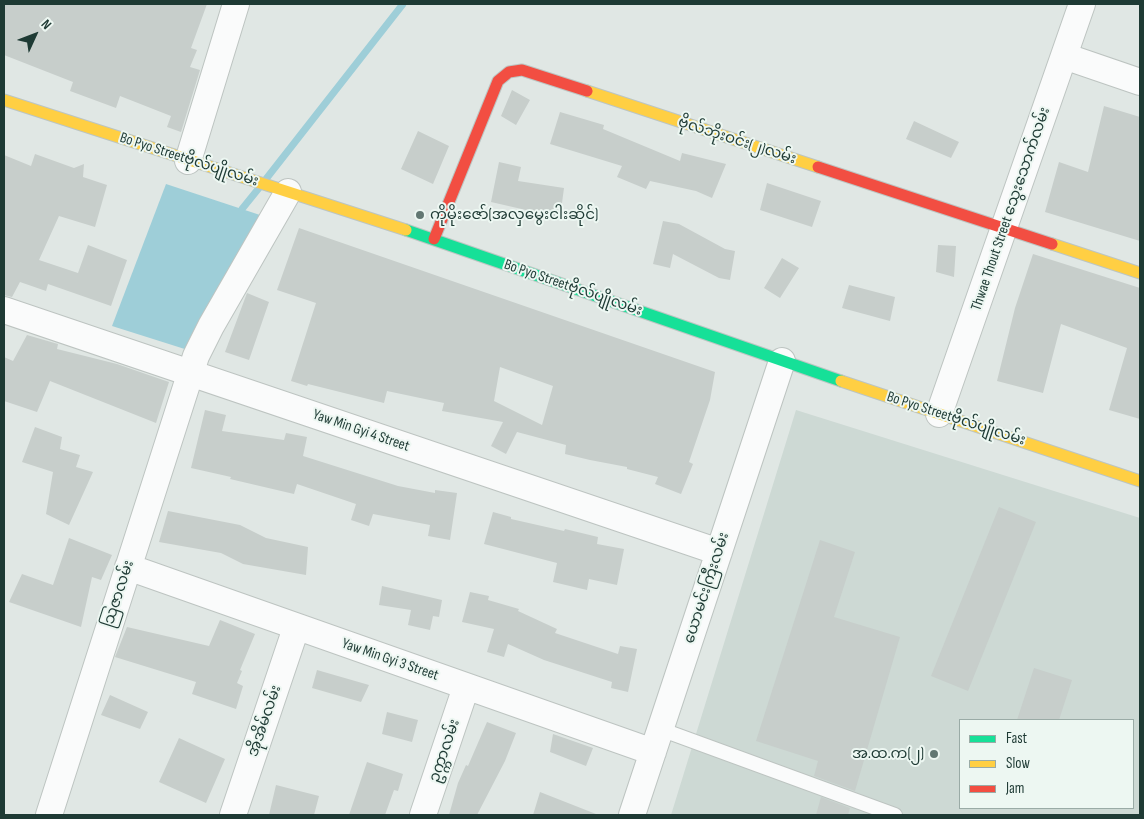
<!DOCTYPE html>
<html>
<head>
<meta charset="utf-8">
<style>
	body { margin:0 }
	#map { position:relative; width:1144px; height:819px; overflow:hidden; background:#e0e7e4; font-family:"Sofia Sans Condensed",sans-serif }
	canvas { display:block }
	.frame { position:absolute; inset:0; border:5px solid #1e3a34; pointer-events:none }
	.legend { position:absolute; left:959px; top:719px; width:175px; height:90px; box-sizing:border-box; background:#edf7f2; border:1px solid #9aaba6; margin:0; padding:6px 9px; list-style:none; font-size:15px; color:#1e3a34 }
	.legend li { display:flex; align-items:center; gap:10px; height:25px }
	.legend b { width:25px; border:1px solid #9aaba6 }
	.north { position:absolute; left:10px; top:10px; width:50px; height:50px; -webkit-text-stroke:4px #edf7f2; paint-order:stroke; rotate:47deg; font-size:14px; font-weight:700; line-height:20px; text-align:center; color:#1e3a34 }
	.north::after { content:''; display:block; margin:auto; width:18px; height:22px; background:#1e3a34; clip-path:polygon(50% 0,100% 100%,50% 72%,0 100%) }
</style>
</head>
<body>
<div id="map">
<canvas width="1144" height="819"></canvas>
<div class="frame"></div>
<ul class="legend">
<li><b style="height:6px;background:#16e098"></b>Fast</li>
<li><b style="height:6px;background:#ffcf43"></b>Slow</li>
<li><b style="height:6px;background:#f24e42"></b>Jam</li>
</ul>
<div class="north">N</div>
</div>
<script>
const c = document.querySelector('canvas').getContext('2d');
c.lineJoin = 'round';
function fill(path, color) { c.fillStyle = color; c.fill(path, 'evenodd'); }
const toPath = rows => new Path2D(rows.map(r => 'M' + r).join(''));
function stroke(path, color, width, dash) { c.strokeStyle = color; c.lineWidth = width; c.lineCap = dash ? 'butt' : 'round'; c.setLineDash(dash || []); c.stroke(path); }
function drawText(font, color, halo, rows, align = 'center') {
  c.font = font + ' "Sofia Sans Condensed","Noto Sans Myanmar",sans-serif'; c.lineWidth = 4; c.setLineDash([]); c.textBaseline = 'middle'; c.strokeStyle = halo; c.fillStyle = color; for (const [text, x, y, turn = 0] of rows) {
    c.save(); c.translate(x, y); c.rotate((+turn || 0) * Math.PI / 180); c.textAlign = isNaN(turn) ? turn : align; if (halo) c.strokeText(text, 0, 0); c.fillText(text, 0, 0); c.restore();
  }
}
fill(toPath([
	[796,410,1140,518,1140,815,671,815],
	[960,720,1133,720,1133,808,960,808]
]), '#cdd9d4');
fill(toPath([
	[166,184,260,215,191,351,112,326]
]), '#9eced8');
stroke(toPath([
	[266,179,403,4],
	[242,209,259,188]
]), '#9eced8', 7);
fill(toPath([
	[4,4,207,4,191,48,197,50,190,67,200,70,181,132,167,127,171,116,120,96,116,108,70,91,73,82,4,55],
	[512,90,530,100,516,125,501,116],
	[1104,106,1140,117,1140,241,1045,212,1059,162,1088,172],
	[560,112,604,125,603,129,680,161,682,153,726,164,712,198,696,191,650,181,646,189,617,177,622,166,550,144],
	[914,121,959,142,951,158,906,139],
	[418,131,449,146,433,184,401,169],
	[35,154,74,168,84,164,83,177,107,185,95,227,59,216,39,260,78,273,88,245,127,260,111,306,48,284,46,291,20,282,12,297,4,295,4,155,31,166],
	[499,162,521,167,518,181,564,188,560,218,538,215,539,213,491,202],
	[767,183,821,201,812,227,760,210],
	[663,221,679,224,725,249,735,251,730,280,719,278,673,254,670,268,653,264],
	[299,228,715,372,710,400,689,462,693,464,681,494,655,484,658,477,627,469,627,467,590,460,565,454,566,445,517,432,506,454,491,446,503,422,442,411,444,403,387,391,384,403,308,384,307,386,291,381,316,303,277,290],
	[500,367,553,386,542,425,494,401],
	[938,245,956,246,954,277,936,272],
	[1033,254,1140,288,1140,419,1109,410,1127,348,1061,324,1043,393,997,381,1015,308],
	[782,258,799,268,780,298,764,288],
	[849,285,895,297,890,321,842,308],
	[247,293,269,302,249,360,225,352],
	[27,335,58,344,57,349,117,364,169,382,156,423,50,381,37,412,4,401,4,357,13,361],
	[205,410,226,415,222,431,284,440,286,433,307,437,303,456,398,486,435,493,435,490,457,493,450,540,428,536,430,525,373,514,369,526,351,520,356,504,297,484,294,494,230,479,231,477,191,468],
	[35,427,62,437,60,449,80,455,76,467,93,472,69,525,46,514,53,472,22,462],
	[999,507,1036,522,968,691,931,676],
	[168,511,240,525,266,538,308,547,306,575,243,564,221,553,159,542],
	[493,512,511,517,511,519,564,531,565,529,598,537,597,544,624,549,617,585,589,579,587,590,553,582,557,563,484,544],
	[69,538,112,555,101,580,92,577,81,627,9,602,22,574,53,585],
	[820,540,855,552,834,617,900,637,855,791,814,776,818,761,756,741],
	[382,586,442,600,439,617,433,616,430,630,408,625,411,610,379,605],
	[470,592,489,596,488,600,519,609,518,611,557,629,555,633,618,654,620,646,637,649,628,692,611,688,612,682,544,660,508,644,504,657,487,652,494,629,462,622],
	[220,620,255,634,240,670,242,671,237,683,243,686,236,709,192,694,196,682,115,657,127,627,209,646],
	[1034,668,1072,680,1059,720,1017,720],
	[317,670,369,685,361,702,312,688],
	[110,695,148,712,140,729,101,715],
	[387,712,418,720,412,742,382,734],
	[487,722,516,733,505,761,477,815,449,815,458,783,466,765,468,766],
	[553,734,593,748,586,766,550,752],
	[179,738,225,759,206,803,159,782],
	[367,762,403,774,398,791,394,790,385,815,349,815],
	[276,785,319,796,314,815,269,815],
	[540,792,596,814,595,815,533,815],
	[821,797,850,808,848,815,816,815]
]), '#c7cecb');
const lane = toPath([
	[660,729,895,815]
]);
const street = toPath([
	[1064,56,1140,82],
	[188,161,236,4],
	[4,310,719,552],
	[939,414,1082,4],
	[128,567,653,752],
	[49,815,196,356,211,326,288,192],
	[233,815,296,628],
	[423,815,466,687],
	[632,815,782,361]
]);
const fast = toPath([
	[406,230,841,381]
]);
const slow = toPath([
	[587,91,818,167],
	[4,100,406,230],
	[1052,244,1140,273],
	[841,381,1140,481]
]);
const jam = toPath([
	[818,167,1052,244],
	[434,239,498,81,509,72,522,70,587,91]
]);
stroke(lane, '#bdc4c1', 16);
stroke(street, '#bdc4c1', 28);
stroke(fast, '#bcc5c2', 13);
stroke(slow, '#bcc5c2', 13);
stroke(jam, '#bcc5c2', 13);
stroke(lane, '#fafbfb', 14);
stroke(street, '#fafbfb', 26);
stroke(fast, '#16e098', 11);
stroke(slow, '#ffcf43', 11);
stroke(jam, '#f24e42', 11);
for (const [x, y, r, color] of [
	[420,215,5,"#627772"],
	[934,754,5,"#627772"]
]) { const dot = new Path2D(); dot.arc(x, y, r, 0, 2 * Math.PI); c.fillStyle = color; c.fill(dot); stroke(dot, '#edf7f2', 2); }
drawText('15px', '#1e3a34', '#edf7f2', [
	["ဗိုလ်ဘိုးဝင်း(၂)လမ်း",737,141,18],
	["Bo Pyo Streetဗိုလ်ပျိုလမ်း",189,160,18],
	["Thwae Thout Street သွေးသောက်လမ်း",1011,209,-71],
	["Bo Pyo Streetဗိုလ်ပျိုလမ်း",573,288,19],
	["Bo Pyo Streetဗိုလ်ပျိုလမ်း",956,419,18],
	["Yaw Min Gyi 4 Street",361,431,19],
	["ယောမင်းကြီးလမ်း",707,588,-72],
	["သြဇာလမ်း",119,594,-72],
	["Yaw Min Gyi 3 Street",390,660,19],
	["အိုအိမ်လမ်း",265,721,-71],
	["ဥက္ကာလမ်း",445,751,-71]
]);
drawText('15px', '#1e3a34', '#edf7f2', [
	["ကိုမိုးဇော်(အလှမွေးငါးဆိုင်)",430,215],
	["အ.ထ.က(၂)",924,754,"right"]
], 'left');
</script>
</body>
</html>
